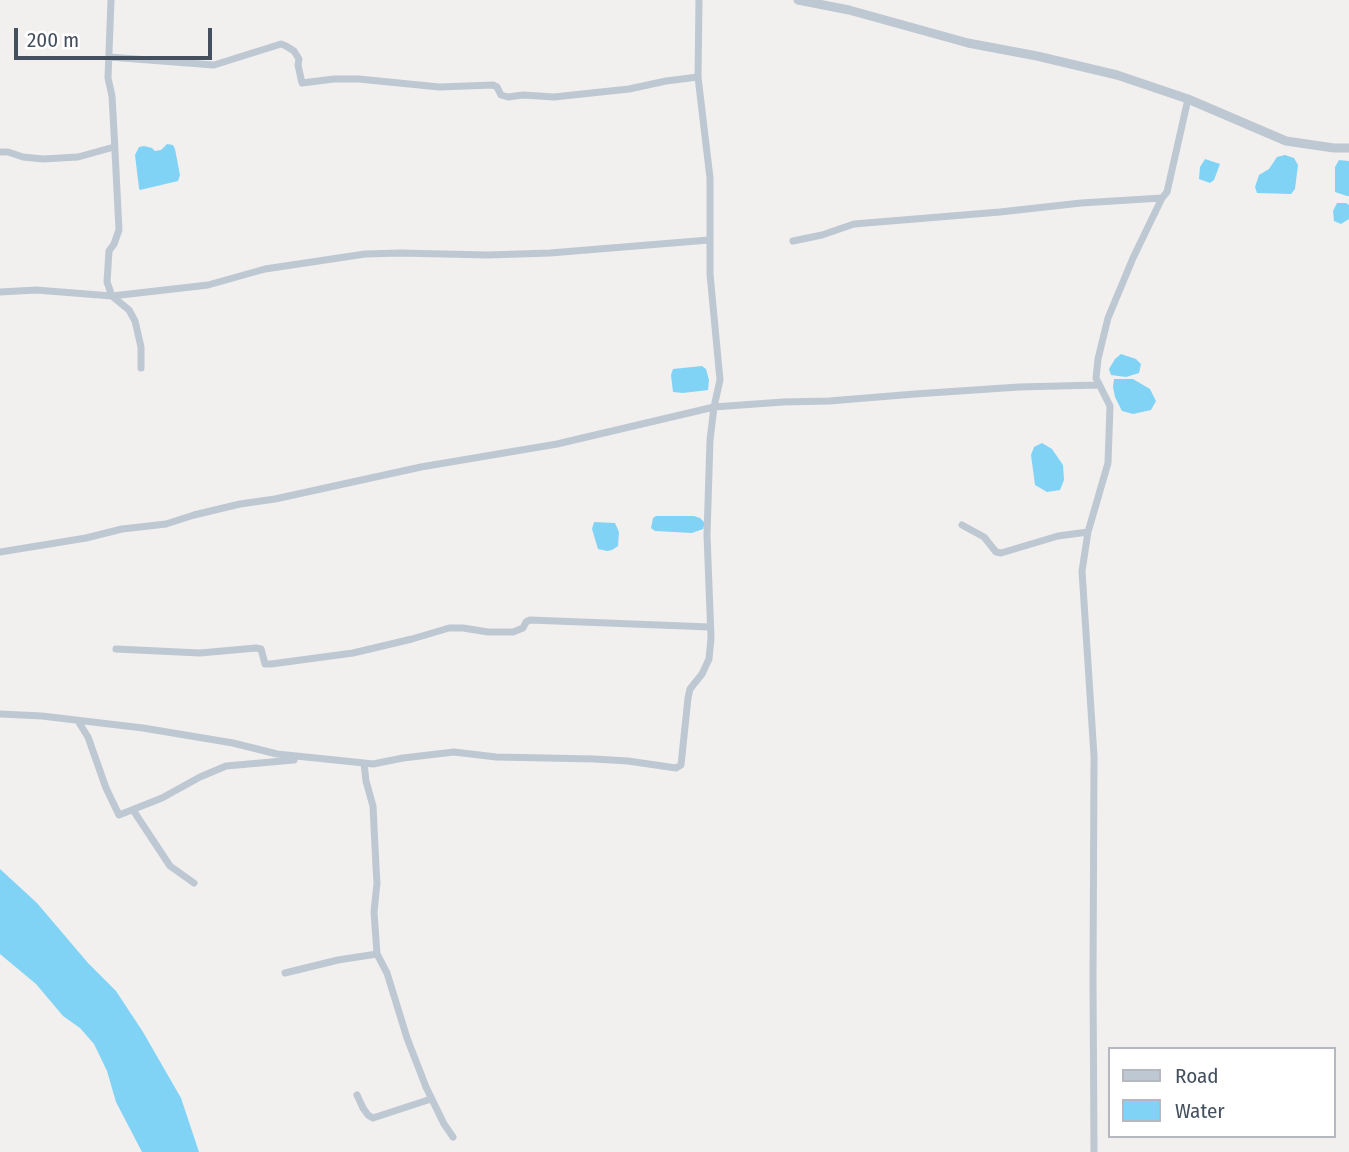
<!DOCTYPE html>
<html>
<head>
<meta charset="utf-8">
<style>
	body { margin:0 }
	#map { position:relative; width:1349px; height:1152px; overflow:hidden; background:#f2efef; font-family:"Fira Sans Condensed",sans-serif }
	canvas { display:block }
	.legend { position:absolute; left:1108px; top:1047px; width:228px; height:91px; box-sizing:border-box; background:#fff; border:2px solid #b5b9bf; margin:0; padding:9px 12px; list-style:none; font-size:21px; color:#45505e }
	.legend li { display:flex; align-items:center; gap:14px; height:35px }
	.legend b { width:35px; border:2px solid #b5b9bf }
	.scale { position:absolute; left:14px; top:28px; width:198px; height:32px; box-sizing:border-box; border:4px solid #45505e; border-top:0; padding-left:9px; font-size:21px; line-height:24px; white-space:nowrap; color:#45505e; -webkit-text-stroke:5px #fff; paint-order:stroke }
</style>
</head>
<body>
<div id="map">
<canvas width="1349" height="1152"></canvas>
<ul class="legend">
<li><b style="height:9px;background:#bec8d2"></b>Road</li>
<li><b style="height:19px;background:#81d3f5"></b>Water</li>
</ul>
<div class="scale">200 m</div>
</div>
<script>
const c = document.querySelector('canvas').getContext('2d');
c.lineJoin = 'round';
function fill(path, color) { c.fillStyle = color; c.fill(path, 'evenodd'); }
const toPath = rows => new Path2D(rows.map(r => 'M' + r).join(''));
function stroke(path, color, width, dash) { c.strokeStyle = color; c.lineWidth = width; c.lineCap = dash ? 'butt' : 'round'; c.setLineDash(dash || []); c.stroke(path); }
fill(toPath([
	[167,144,173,145,175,149,180,175,178,181,140,190,139,188,135,155,139,147,144,146,152,148,155,151,161,150],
	[1285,155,1294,158,1298,165,1295,189,1291,194,1257,193,1255,187,1259,175,1269,169,1277,157],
	[1205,159,1220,164,1214,180,1210,183,1199,179,1200,167],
	[1339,160,1349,161,1349,196,1347,196,1335,192,1335,167],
	[1337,203,1346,203,1349,205,1349,219,1341,224,1334,221,1333,211],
	[1121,354,1136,359,1141,364,1139,373,1126,377,1111,375,1109,369,1115,359],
	[702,366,706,369,709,380,708,390,683,393,673,392,671,375,673,369],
	[1114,379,1133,379,1150,389,1156,401,1151,410,1133,414,1122,411,1115,397,1113,387],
	[1042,443,1052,449,1063,465,1064,480,1060,490,1047,492,1035,485,1031,455,1034,447],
	[656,516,694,516,700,518,705,523,703,529,692,533,655,531,651,528,653,518],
	[594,522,615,523,619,532,618,546,612,550,607,551,598,549,592,529],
	[0,869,37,903,88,963,116,991,143,1032,181,1098,199,1152,142,1152,116,1102,107,1071,94,1044,80,1028,63,1016,36,984,0,954]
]), '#81d3f5');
stroke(toPath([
	[111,0,108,78,112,96,114,132,119,230,114,244,109,251,107,282,112,296,129,310,135,321,141,347,141,368],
	[109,57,214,65,281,44,286,46,294,51,299,59,298,65,302,83,334,79,359,79,439,87,493,85,497,87,501,95,508,97,523,95,554,97,629,89,666,81,698,77],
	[0,152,8,152,23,157,43,159,78,157,114,147],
	[793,241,822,235,854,224,1000,212,1081,203,1162,198],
	[0,292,36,290,112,296,208,285,265,269,365,254,400,253,488,255,550,253,709,240],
	[962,525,984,537,996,552,1001,553,1058,536,1088,532],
	[0,552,86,538,122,529,166,524,194,515,240,504,275,499,421,467,557,444,714,407,783,402,829,401,915,394,1019,387,1099,385],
	[116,649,200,653,256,648,261,649,265,664,271,664,353,653,412,639,449,628,463,628,488,632,513,632,523,628,526,622,530,620,710,627],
	[0,714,42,716,143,728,233,743,277,754,364,763],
	[78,721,88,737,106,788,119,815,162,798,200,777,226,766,294,760],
	[133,810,170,866,194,883],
	[285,973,338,960,377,954],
	[357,1095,363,1108,368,1115,373,1118,431,1099],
	[453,1137,444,1124,426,1087,407,1038,387,973,377,954,374,912,377,883,376,867,373,806,366,781,364,763,373,764,403,758,454,752,496,757,594,759,628,761,676,768,681,765,688,698,690,689,702,674,709,659,711,638,707,535,710,440,714,407,720,380,710,274,710,178,698,77,699,0],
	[1094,1152,1093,980,1094,756,1082,571,1088,532,1108,463,1110,406,1096,378,1098,359,1108,318,1133,258,1162,198,1167,192,1188,99]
]), '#bec8d2', 7);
stroke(toPath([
	[798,0,849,10,968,43,1037,56,1117,75,1188,99,1286,141,1334,148,1349,148]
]), '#bec8d2', 9);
</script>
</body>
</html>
